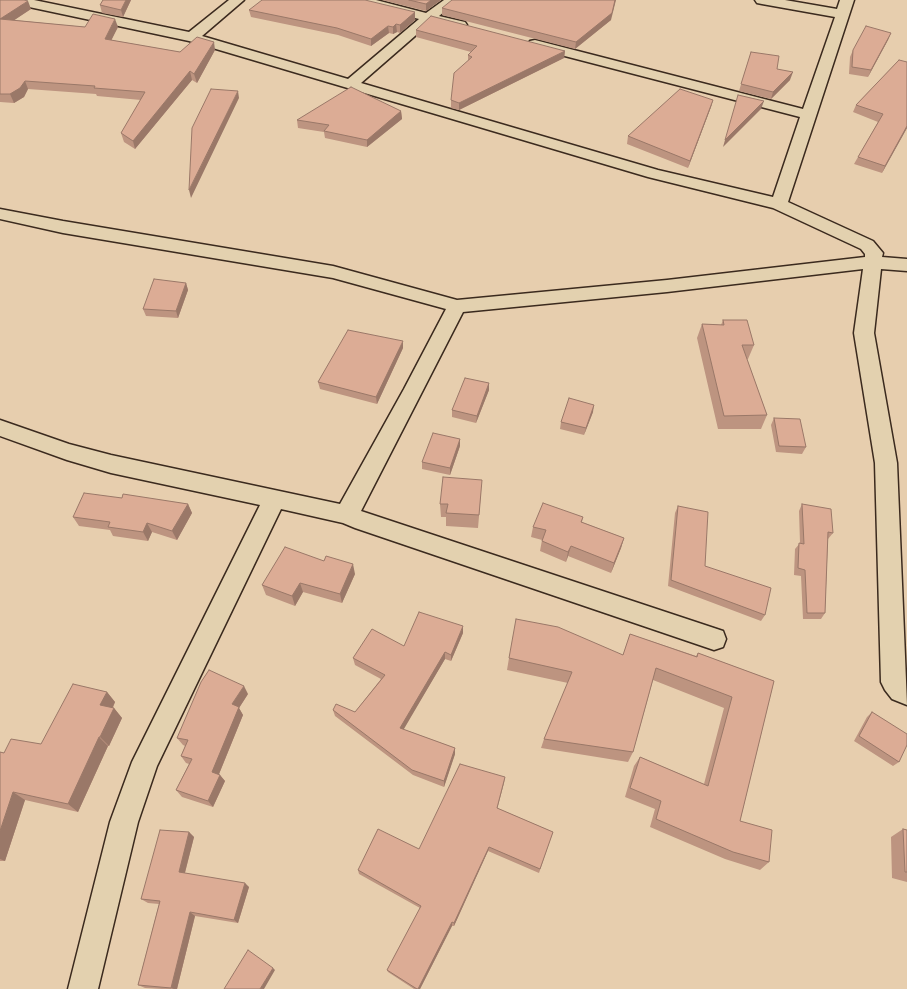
<!DOCTYPE html>
<html>
<head>
<meta charset="utf-8">
<style>
	body { margin:0 }
	canvas { display:block; background:#e7ceae }
</style>
</head>
<body>
<canvas width="907" height="989"></canvas>
<script>
const c = document.querySelector('canvas').getContext('2d');
c.lineJoin = 'round';
const toPath = rows => new Path2D(rows.map(r => 'M' + r).join(''));
function stroke(path, color, width, dash) { c.strokeStyle = color; c.lineWidth = width; c.lineCap = dash ? 'butt' : 'round'; c.setLineDash(dash || []); c.stroke(path); }
function fill(path, color) { c.fillStyle = color; c.fill(path, 'evenodd'); }
const minor = toPath([
	[8,0,34,0,189,32,229,0,244,0,202,36,348,79,419,19,355,3,353,0,376,0,426,13,444,0,459,0,439,16,465,22,467,25,465,28,460,29,431,22,361,83,658,170,773,197,800,117,530,47,528,44,530,41,535,40,803,109,835,17,762,4,757,3,755,0,785,0,837,9,840,0,854,0,788,202,873,241,883,253,882,257,907,259,907,271,881,269,874,333,897,463,907,705,892,699,885,690,881,682,875,463,854,333,863,269,667,292,463,312,361,511,714,628,723,631,726,639,723,647,714,650,355,528,343,523,281,509,157,766,138,822,98,989,68,989,110,822,132,762,260,505,111,473,67,460,0,436,0,420,69,444,111,455,340,504,404,389,446,309,333,278,63,233,0,219,0,209,63,221,333,266,457,300,667,280,865,257,865,254,861,249,773,208,648,177,189,41,15,4,10,3,8,0]
]);
stroke(minor, '#3b2a1e', 3);
fill(minor, '#e3d1af');
fill(toPath([
	[0,0,31,9,14,20,85,27,118,27,111,40,180,52,215,50,197,83,192,80,135,149,124,142,121,133,141,100,97,96,96,94,28,89,24,97,14,103,0,102],
	[103,0,131,0,123,17,102,13,100,5],
	[382,0,441,0,426,11],
	[442,8,611,20,575,49,442,15],
	[249,10,415,20,400,33,397,32,393,34,389,33,371,46,338,35,251,17],
	[416,30,565,51,564,58,459,110,451,108,451,100,468,61,468,55,471,52,416,37],
	[891,33,888,40,868,77,849,74,850,57,853,50],
	[751,52,790,80,771,99,739,91],
	[899,60,907,128,882,173,854,164,878,122,853,112,856,105],
	[713,100,711,107,688,168,627,144,628,136],
	[401,111,402,119,367,147,325,138,324,132,298,128,297,120],
	[186,283,188,290,178,318,146,316,143,309],
	[723,320,754,345,748,359,747,359,767,415,761,429,718,429,697,338,702,324,721,325],
	[403,348,377,404,320,389,318,382],
	[489,383,489,390,476,423,452,417,452,410],
	[593,412,584,435,560,429,561,422],
	[774,418,806,447,802,454,776,452,771,425],
	[460,446,450,475,422,469,422,462],
	[481,493,478,528,446,526,446,517,441,517,440,504],
	[122,498,188,504,192,513,177,540,152,532,148,541,113,536,110,530,79,526,73,517],
	[802,504,833,533,828,539,825,613,821,619,803,619,801,576,794,575,795,549,800,543,799,511],
	[678,506,705,566,765,615,761,621,668,586,675,513],
	[583,517,582,522,624,538,621,548,611,573,568,556,566,562,540,551,542,540,531,537,533,527],
	[355,574,342,603,303,592,295,606,266,595,262,585],
	[463,633,451,661,445,659,403,729,455,748,455,754,444,787,413,775,335,716,333,710,355,712,381,679,355,665,353,658],
	[630,634,696,656,698,653,774,681,740,821,769,862,760,870,725,859,650,827,655,809,625,797,634,766,640,757,704,784,724,708,653,680,633,752,628,762,541,748,544,739,568,683,507,670,509,658,623,655],
	[107,692,115,702,113,708,114,708,122,718,109,746,108,746,78,812,25,800,5,861,0,861,0,752,4,753,41,744],
	[248,694,239,708,243,715,219,774,225,781,213,807,182,797,176,790,189,764,186,763,181,756,185,746,183,745,177,738],
	[872,712,899,762,893,766,854,741,867,717],
	[505,777,497,808,553,832,539,873,488,851,454,926,452,926,420,989,414,989,388,972,387,970,420,908,359,874,358,870,419,849],
	[903,829,907,830,907,882,892,878,891,837],
	[189,832,194,837,185,873,249,887,238,923,195,916,177,989,162,989,145,988,138,985,159,904,148,903,141,899]
]), '#bd9480');
fill(toPath([
	[126,0,131,0,123,17,121,10],
	[431,0,441,0,426,11,426,4],
	[615,0,616,0,611,20,575,49,576,42],
	[28,1,31,9,4,27,0,19],
	[415,12,415,20,400,33,400,25],
	[115,19,118,27,108,47,105,39],
	[396,24,397,32,393,34,393,27],
	[388,26,389,33,371,46,371,39],
	[891,33,888,40,868,77,871,70],
	[214,42,215,50,197,83,194,74],
	[565,51,564,58,459,110,459,103],
	[190,71,192,80,135,149,133,141],
	[793,72,790,80,771,99,773,92],
	[25,81,28,89,24,97,14,103,10,94],
	[238,91,239,98,191,198,189,190],
	[713,100,711,107,688,168,690,161],
	[764,101,761,109,723,147,725,140],
	[401,111,402,119,367,147,367,140],
	[907,126,907,128,882,173,885,166],
	[186,283,188,290,178,318,176,311],
	[403,341,403,348,377,404,376,397],
	[489,383,489,390,476,423,477,416],
	[594,405,593,412,584,435,586,428],
	[460,439,460,446,450,475,450,468],
	[188,504,192,513,177,540,172,531],
	[147,523,152,532,148,541,143,532],
	[624,538,621,548,611,573,614,563],
	[571,546,568,556,566,562,568,552],
	[353,564,355,574,342,603,340,594],
	[300,583,303,592,295,606,292,596],
	[463,626,463,633,451,661,451,655],
	[445,652,445,659,401,734,400,728],
	[244,686,248,694,239,708,243,715,217,779,212,772,232,704],
	[107,692,115,702,109,715,100,705],
	[114,708,122,718,109,746,100,737],
	[99,737,108,746,78,812,68,804],
	[455,748,455,754,444,787,444,781],
	[220,775,225,781,213,807,208,801],
	[505,777,504,783,496,813,497,808],
	[13,792,25,800,5,861,0,859,0,831],
	[189,832,194,837,184,876,179,872],
	[489,847,488,851,454,926,454,923],
	[245,883,249,887,238,923,234,920],
	[190,912,195,916,177,989,174,989,171,988],
	[452,922,452,926,420,989,418,989],
	[273,968,275,970,264,989,260,989]
]), '#9a7868');
const building = toPath([
	[0,0,24,0,28,1,0,19,85,27,93,14,115,19,105,39,180,52,197,37,214,42,194,74,190,71,133,141,121,133,145,92,94,88,95,86,25,81,20,88,10,94,0,94,0,0],
	[103,0,126,0,121,10,100,5,103,0],
	[262,0,365,0,415,12,400,25,396,24,393,27,388,26,371,39,337,28,249,10,262,0],
	[409,0,431,0,426,4,409,0],
	[452,0,615,0,612,13,576,42,442,8,452,0],
	[431,16,565,51,459,103,451,100,454,73,472,57,468,55,477,46,416,30,431,16],
	[866,26,891,33,871,70,852,67,853,50,866,26],
	[751,52,779,56,777,69,793,72,773,92,741,84,751,52],
	[899,60,907,62,907,126,885,166,858,157,883,114,856,105,899,60],
	[351,87,401,111,367,140,324,131,329,125,297,120,351,87],
	[211,89,238,91,189,190,192,128,211,89],
	[680,89,713,100,690,161,628,136,680,89],
	[738,95,764,101,725,140,738,95],
	[154,279,186,283,176,311,143,309,154,279],
	[723,320,747,320,754,345,742,345,767,415,724,416,702,324,724,325,723,320],
	[348,330,403,341,376,397,318,382,348,330],
	[465,378,489,383,477,416,452,410,465,378],
	[569,398,594,405,586,428,561,422,569,398],
	[774,418,800,419,806,447,779,446,774,418],
	[433,433,460,439,450,468,422,462,433,433],
	[443,477,482,480,479,515,446,513,448,504,440,504,443,477],
	[84,493,122,498,123,494,188,504,172,531,147,523,143,532,108,527,110,522,73,517,84,493],
	[543,503,583,517,581,522,624,538,614,563,571,546,568,552,542,541,546,530,533,527,543,503],
	[802,504,831,509,833,533,828,532,825,613,807,613,805,570,798,568,799,543,804,544,802,504],
	[678,506,708,512,705,566,771,588,765,615,671,580,678,506],
	[285,547,324,561,326,556,353,564,340,594,300,583,292,596,262,585,285,547],
	[419,612,463,626,451,655,445,652,400,728,455,748,444,781,412,770,333,710,336,704,355,712,385,675,353,658,372,629,404,646,419,612],
	[516,619,558,627,623,655,630,634,697,657,698,653,774,681,740,821,772,830,769,862,733,852,656,819,661,801,630,788,640,757,708,786,732,697,656,668,633,752,544,739,572,672,509,658,516,619],
	[209,670,244,686,232,704,239,707,212,772,220,775,208,801,176,790,192,759,181,756,188,740,177,738,201,682,209,670],
	[73,684,107,692,100,705,114,708,100,737,99,737,68,804,13,792,0,831,0,752,4,753,11,739,41,744,73,684],
	[872,712,907,734,907,745,899,762,859,736,872,712],
	[460,764,505,777,497,808,553,832,540,869,489,847,454,923,452,922,418,989,417,989,387,970,421,906,358,870,378,829,419,849,460,764],
	[903,829,907,830,907,872,905,872,903,829],
	[160,830,189,832,179,872,245,883,234,920,190,912,171,988,138,985,160,901,141,899,160,830],
	[248,950,273,968,260,989,224,989,248,950]
]);
fill(building, '#dcac95');
stroke(building, '#9a7868', 1);
</script>
</body>
</html>
